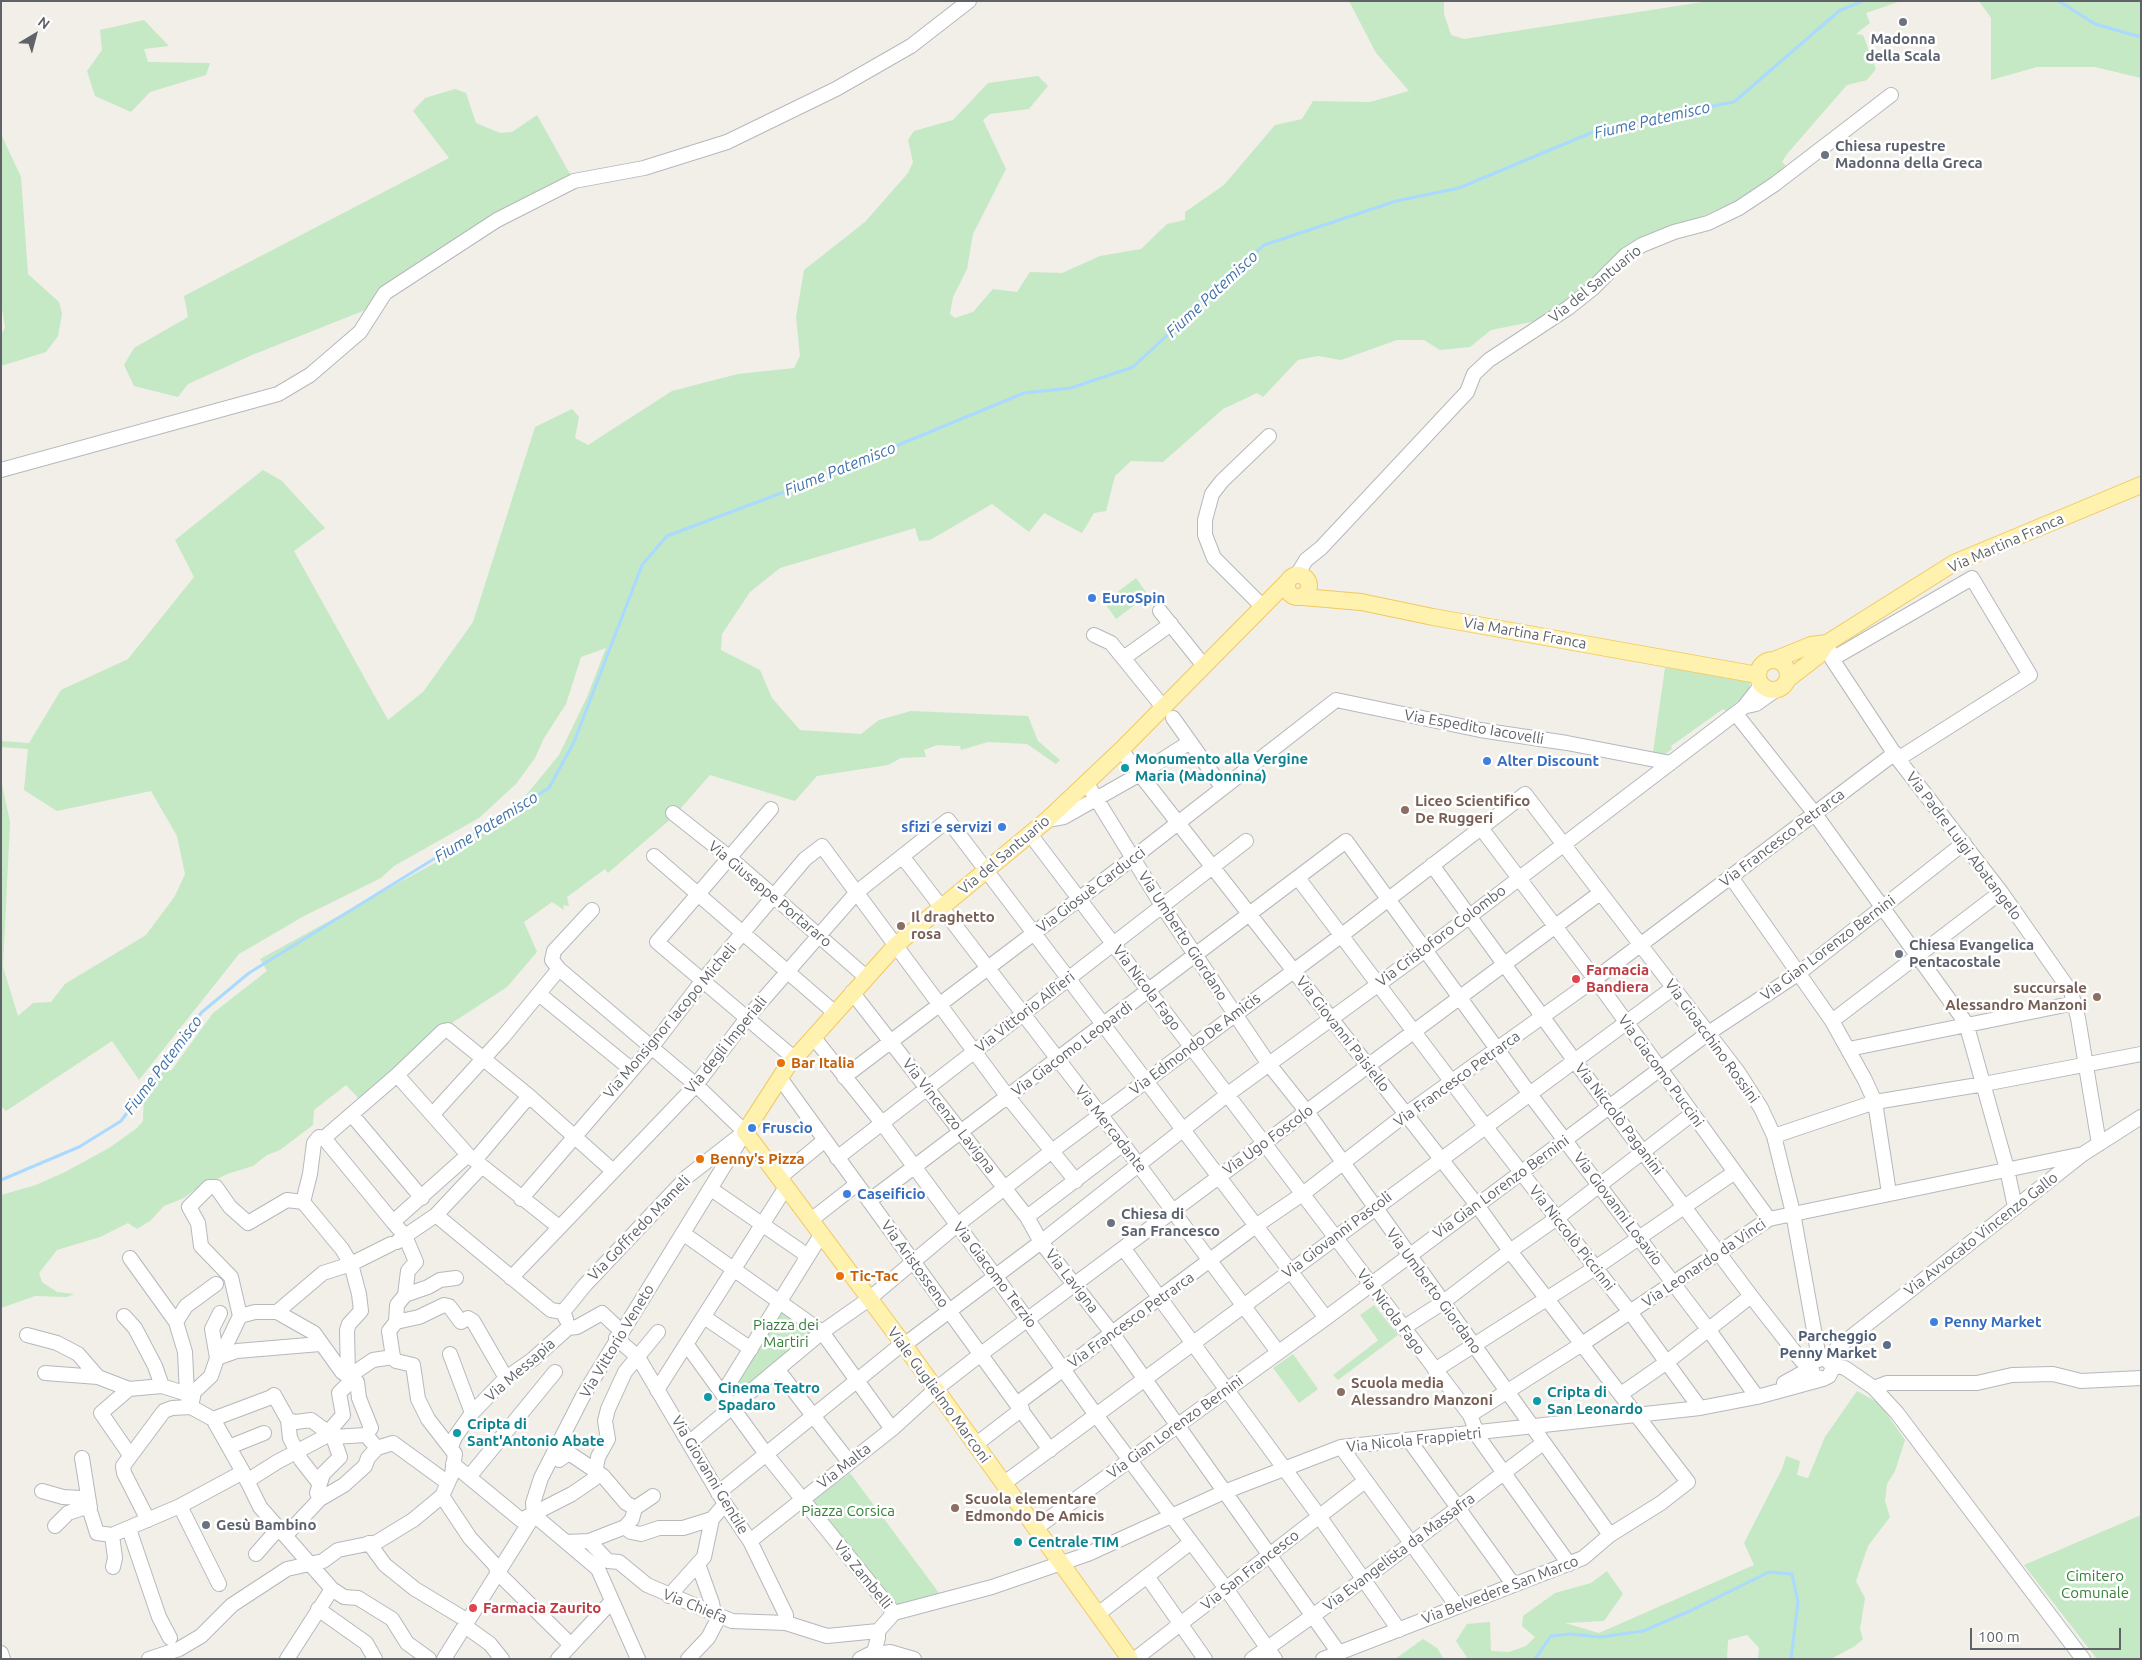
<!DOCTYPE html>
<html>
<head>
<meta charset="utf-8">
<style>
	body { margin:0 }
	#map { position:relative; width:2142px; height:1660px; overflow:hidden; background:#f1efe8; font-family:Ubuntu,sans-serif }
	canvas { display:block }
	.frame { position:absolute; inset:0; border:2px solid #5f6368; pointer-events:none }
	.north { position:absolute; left:10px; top:10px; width:50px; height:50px; -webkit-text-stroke:4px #fff; paint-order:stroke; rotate:37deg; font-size:14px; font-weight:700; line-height:20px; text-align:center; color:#5f6368 }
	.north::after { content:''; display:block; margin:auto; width:18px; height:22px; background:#5f6368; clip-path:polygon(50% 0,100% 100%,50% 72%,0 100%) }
	.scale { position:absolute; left:1970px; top:1628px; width:151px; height:22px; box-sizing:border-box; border:2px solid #5f6368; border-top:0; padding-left:6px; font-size:15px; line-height:18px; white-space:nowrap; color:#5f6368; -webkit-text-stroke:4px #fff; paint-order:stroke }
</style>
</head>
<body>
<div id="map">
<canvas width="2142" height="1660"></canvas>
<div class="frame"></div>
<div class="north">N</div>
<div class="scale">100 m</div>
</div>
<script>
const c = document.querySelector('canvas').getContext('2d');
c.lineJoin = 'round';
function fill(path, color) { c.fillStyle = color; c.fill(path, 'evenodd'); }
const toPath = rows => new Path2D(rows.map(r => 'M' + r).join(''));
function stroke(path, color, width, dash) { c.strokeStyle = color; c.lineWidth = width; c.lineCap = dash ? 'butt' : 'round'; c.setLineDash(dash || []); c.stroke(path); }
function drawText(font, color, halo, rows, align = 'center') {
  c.font = font + ' Ubuntu,sans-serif'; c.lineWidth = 5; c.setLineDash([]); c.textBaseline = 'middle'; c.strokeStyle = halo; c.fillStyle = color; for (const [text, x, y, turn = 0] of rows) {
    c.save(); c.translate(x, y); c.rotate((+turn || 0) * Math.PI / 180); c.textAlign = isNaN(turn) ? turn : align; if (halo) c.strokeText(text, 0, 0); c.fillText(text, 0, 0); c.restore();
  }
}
fill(toPath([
	[1349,1,1444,1,1444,14,1451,35,1464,39,1709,1,1901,1,1866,13,1870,23,1856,34,1863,35,1876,69,1867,80,1847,85,1787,154,1782,162,1788,168,1734,202,1685,224,1583,290,1541,320,1491,330,1470,347,1440,350,1424,340,1397,340,1341,360,1318,356,1298,360,1263,397,1257,393,1223,409,1163,462,1131,461,1115,476,1106,511,1094,513,1082,533,1044,513,1029,532,992,504,930,540,919,541,915,528,780,568,750,592,722,634,721,650,760,670,772,698,800,730,861,734,879,720,911,711,1028,716,1038,741,1060,760,1056,764,1027,744,988,742,961,750,960,746,937,745,924,750,926,757,901,758,888,765,817,776,795,801,710,775,673,817,608,873,605,869,567,897,569,906,563,905,564,910,552,902,524,922,537,952,507,987,438,1032,361,1101,346,1085,314,1110,313,1125,280,1150,267,1155,253,1166,227,1174,194,1190,184,1198,164,1206,150,1221,137,1229,128,1223,100,1237,57,1250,39,1273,42,1282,57,1292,74,1294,67,1297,35,1296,1,1308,1,1195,36,1185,65,1172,109,1148,137,1128,143,1121,144,1092,161,1065,171,1071,213,1013,267,971,260,959,453,853,490,828,527,794,559,755,587,697,606,648,581,657,566,704,544,738,535,758,516,784,479,818,394,866,381,878,304,916,239,954,139,1080,112,1041,6,1111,1,1106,1,780,10,822,3,967,18,1016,33,1003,51,1002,65,984,146,935,175,896,185,874,177,836,151,791,57,811,24,790,28,749,1,747,1,741,29,743,61,690,128,659,194,577,175,540,263,470,282,481,325,528,294,551,388,720,423,692,473,622,535,427,572,409,579,417,575,438,588,445,672,391,738,374,794,368,800,356,796,317,804,270,865,222,908,173,913,162,908,140,914,131,953,120,988,83,1038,76,1048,86,1029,109,990,114,983,120,1006,169,973,234,967,269,953,297,950,314,955,318,973,312,993,289,1017,292,1030,272,1062,273,1100,256,1141,249,1167,224,1185,220,1185,212,1224,185,1275,125,1302,119,1313,101,1370,102,1409,91,1376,53],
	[1979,1,2141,1,2141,78,2095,67,2037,67,1991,80,1991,18],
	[144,20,169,46,144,49,148,62,210,63,206,75,150,92,131,112,95,96,87,71,102,50,100,30],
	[455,89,466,93,476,123,500,133,512,132,537,115,570,174,418,262,373,307,252,355,188,384,178,397,134,386,124,365,134,348,188,317,184,296,449,158,413,111,425,98],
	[1,134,21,177,28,274,59,302,62,314,58,336,46,352,1,366,1,336,5,327,1,304],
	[1136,578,1148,595,1116,619,1104,602],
	[1665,668,1746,677,1749,679,1751,691,1726,711,1723,709,1671,746,1672,749,1664,755,1653,752],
	[1374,1305,1398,1335,1338,1380,1333,1375,1381,1338,1378,1340,1360,1315],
	[782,1309,814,1332,736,1398,729,1390],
	[1293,1354,1318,1389,1299,1403,1273,1368],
	[1857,1391,1879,1403,1905,1440,1895,1471,1887,1484,1885,1501,1890,1517,1868,1546,1856,1581,1865,1598,1860,1629,1863,1639,1855,1646,1831,1659,1758,1659,1759,1648,1747,1635,1728,1640,1727,1659,1468,1659,1456,1641,1467,1624,1490,1622,1491,1651,1509,1652,1526,1646,1535,1637,1522,1626,1523,1616,1555,1593,1591,1583,1607,1571,1623,1594,1604,1621,1565,1623,1599,1633,1754,1565,1744,1543,1782,1469,1786,1456,1800,1461,1797,1475,1808,1478,1825,1437],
	[850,1473,942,1597,896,1609,811,1502],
	[2141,1515,2141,1659,2097,1659,2024,1565],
	[1423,1639,1437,1648,1444,1659,1395,1659]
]), '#c5e8c5');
stroke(toPath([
	[2059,1,2095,24,2141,37],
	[1,1180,79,1147,121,1121,202,1012,249,973,549,788,574,742,642,565,667,536,792,489,1024,393,1071,388,1133,367,1264,245,1396,201,1459,188,1605,127,1734,102,1839,11,1862,1],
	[1535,1659,1551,1636,1570,1634,1601,1637,1643,1631,1690,1611,1769,1572,1792,1574,1798,1602,1791,1659]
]), '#aadaff', 3);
const minor = toPath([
	[1,470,278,394,310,375,360,332,385,293,497,220,574,181,644,168,727,142,836,89,911,46,969,1],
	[1297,575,1306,560,1321,548,1467,392,1474,374,1489,360,1568,308,1592,289,1626,255,1642,245,1674,232,1708,223,1739,208,1775,184,1891,95],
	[1262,606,1214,558,1205,535,1205,520,1212,494,1222,481,1269,436],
	[1160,611,1204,666],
	[1094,635,1111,643,1163,707],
	[1827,643,1832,659,1898,759,2001,892,2071,992,2078,1018,2099,1144],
	[1125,657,1171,624],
	[1832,659,1972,578,2030,675,1898,759],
	[1747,706,1756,704,1777,689],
	[1736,714,1815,814,1966,1023,2007,1169,2015,1207],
	[1173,718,1222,787],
	[1121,750,1477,1205,1510,1251,1688,1482,1661,1503,1610,1535,1583,1558,1323,1659],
	[1086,782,1163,907,1268,1063,1307,1112,1610,1535],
	[771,809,657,942,794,1058],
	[673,813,730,858,866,977],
	[1047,820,1064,817,1140,774,1190,742],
	[1481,828,1595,979,1769,1219],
	[1030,834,1470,1415,1479,1438,1569,1564],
	[654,856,834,1012],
	[902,856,1123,1144,1278,1352],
	[1432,865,1574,1060,1751,1296,1801,1360,1811,1368,1784,1383],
	[1731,877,1832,1021,1865,1080,1875,1102,1889,1193],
	[1298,878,1485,1126,1630,1312,1700,1408],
	[592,910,554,951,552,960,559,969,696,1085,745,1132],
	[852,992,1027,1217,1041,1242,1112,1333,1339,1653],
	[539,994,632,1070],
	[1832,1021,2001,892],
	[814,1038,882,1123,1027,1319,1096,1415,1227,1590,1275,1659],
	[1849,1049,2075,1003],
	[397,1075,468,1155,559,1227],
	[844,1077,1133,858,1336,700,1480,730,1567,743,1671,763],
	[780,1078,1050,1450],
	[433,1114,503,1037,559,969],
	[352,1115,422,1198],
	[1774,1136,1875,1102,1984,1084,2141,1054],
	[324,1138,397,1075,443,1031,448,1030,529,1096,613,1171],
	[324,1138,393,1222],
	[468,1155,393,1222,405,1236,436,1215,482,1166],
	[837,1158,1246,841],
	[475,1160,529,1096],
	[779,1178,825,1140],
	[711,1189,808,1256],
	[521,1199,651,1048,703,980,805,859,822,846,1008,1097,1076,1181],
	[869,1201,1346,841,1529,1093,1708,1329,1757,1397],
	[303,1202,342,1249,351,1264,359,1294,361,1311,349,1324,347,1330,348,1377],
	[303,1202,310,1174,314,1143,319,1137,324,1138],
	[436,1215,551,1310,563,1312,566,1319],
	[1027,1217,1123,1144],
	[811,1220,857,1184],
	[684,1234,822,1332,892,1429],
	[1124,1249,1319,1516,1399,1630],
	[130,1258,176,1322,185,1352,187,1394,191,1407,213,1419,243,1472,260,1507,332,1589,344,1597,358,1598,392,1619,407,1643,429,1659],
	[511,1278,696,1085,747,1018,857,892,948,820,1326,1318],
	[405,1295,428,1287,440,1280,456,1278],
	[277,1312,314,1333,342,1372,357,1382,359,1398,371,1428,366,1435],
	[563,1312,585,1285,688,1176,738,1137],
	[220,1313,212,1329,217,1358,237,1351,320,1344],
	[124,1316,135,1328,155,1366,162,1386],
	[240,1316,255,1312,277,1312,323,1273,351,1264,391,1244],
	[704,1317,751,1349],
	[176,1322,186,1306,216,1284],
	[396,1322,419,1317,444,1305,449,1306,461,1322,468,1318,473,1321,506,1378],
	[1403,1328,1442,1303,1510,1251,1557,1218,1692,1114],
	[27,1335,57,1343,78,1354,98,1377,129,1389,162,1386,187,1394],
	[616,1338,638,1357,725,1504,750,1541,786,1615,786,1623],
	[687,1345,766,1454,894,1613],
	[450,1354,472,1413],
	[393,1357,389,1331,396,1322,397,1305,405,1295,408,1271,416,1262,405,1236,397,1242],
	[1829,1360,1837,1348,2083,1154,2141,1117],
	[1832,1365,1832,1370,1829,1376,1823,1379,1814,1376,1811,1368,1813,1362,1824,1358,1832,1365,1845,1368,1874,1388,1897,1413,2083,1659],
	[777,1369,849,1462],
	[1435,1370,1595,1268,1735,1172],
	[45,1373,98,1377],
	[1874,1388,1887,1383,1977,1383,2012,1375,2053,1374,2081,1381,2141,1378],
	[129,1389,101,1413,130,1455],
	[657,1390,786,1187],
	[723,1393,821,1235],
	[1621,1394,1667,1362,1751,1296],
	[271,1397,274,1395,288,1420,296,1422,311,1420,330,1434],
	[1018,1403,1257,1225,1304,1193,1406,1114,1595,979,1895,753],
	[1470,1415,1582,1344,1769,1219,2083,1154],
	[213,1419,269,1398],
	[288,1420,290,1438,301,1460,319,1483],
	[1409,1440,1513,1584],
	[690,1442,822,1332,869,1299,957,1225,1052,1151,1342,935,1525,794,1738,1072,1761,1108,1774,1136,1793,1213,1819,1358],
	[975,1445,1022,1409],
	[229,1447,264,1433],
	[451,1447,455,1437,472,1413,506,1378,532,1360,568,1328,577,1327,602,1313,621,1331],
	[1341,1447,1457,1606],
	[552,1456,559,1460,569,1453,603,1476,626,1503,635,1508],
	[82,1458,90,1508],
	[453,1464,521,1520,572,1494,594,1479,598,1457,608,1439,605,1421,608,1409,625,1372,658,1332],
	[469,1477,555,1372],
	[247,1481,277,1462,330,1434,333,1437,366,1435,377,1448,393,1443,448,1483],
	[1003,1484,1673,988],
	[42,1491,63,1497,80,1498,88,1504,83,1508,68,1513,55,1526],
	[718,1493,902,1344,904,1345,1041,1242,1228,1094,1424,951,1744,707,1759,688,1759,680],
	[442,1496,470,1538,496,1566,497,1572,571,1645],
	[320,1499,317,1493,323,1474,340,1457,333,1437],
	[180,1506,219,1584],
	[91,1514,97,1533,112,1535],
	[534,1515,566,1542],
	[148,1520,124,1473,123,1466,164,1411,172,1408,191,1407,194,1392,211,1376,217,1358,227,1343,240,1316,231,1277,201,1246,198,1223,189,1207,209,1187,216,1187,230,1207,248,1223,287,1200,303,1202],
	[625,1527,631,1532,641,1534,659,1528,683,1528,712,1519],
	[1036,1528,1326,1318,1707,1034,1799,973,1964,843],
	[129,1529,159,1617,170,1638],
	[286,1535,320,1499,344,1485,365,1466,368,1458,377,1448],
	[589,1541,625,1527,632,1519,635,1508,653,1496],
	[750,1541,892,1429,936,1389,981,1354,1600,893],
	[369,1543,385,1565,415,1589,468,1621],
	[256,1554,278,1529],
	[608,1561,619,1562,647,1585,732,1621,786,1623,827,1636,878,1631],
	[608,1561,589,1541,566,1542,598,1569,638,1659],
	[698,1564,712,1603,714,1613],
	[113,1567,115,1558,112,1535,180,1506,243,1472],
	[1147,1576,1205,1659],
	[669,1596,704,1557,712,1519,725,1504],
	[318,1609,366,1643,375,1659],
	[1098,1614,1190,1543],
	[465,1626,490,1644,502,1659],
	[878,1631,894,1613,992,1587,1088,1554,1224,1492,1341,1447,1700,1408,1757,1397,1823,1379],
	[874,1652,878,1654,890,1652,914,1659],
	[1,1653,3,1659],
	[149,1659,179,1649,201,1636,232,1605,287,1569,323,1561,338,1550,377,1542,413,1520,442,1496,452,1474,455,1454,428,1419,418,1399,413,1365,396,1361,393,1357,373,1360,348,1377,349,1383,339,1393,343,1415,330,1430,330,1434],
	[287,1659,332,1589],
	[444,1659,534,1515,533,1503,541,1478,584,1394,745,1132],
	[558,1659,611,1602],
	[688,1659,708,1638,719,1617],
	[860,1659,874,1652,878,1638,878,1631],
	[1135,1659,1365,1481],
	[1252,1659,1363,1580,1543,1443]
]);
const major = toPath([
	'1287 586a11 11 0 1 1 22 0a11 11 0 1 1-22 0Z',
	[1303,597,1361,602,1433,617,1758,675],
	[1774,660,1811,645,1827,643,1954,563,2141,485],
	'1758 675a15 15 0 1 1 30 0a15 15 0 1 1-30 0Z',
	[1787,680,1818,656,1827,643],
	[1130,1659,904,1345,745,1132,787,1067,896,945,1047,820,1121,750,1287,582]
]);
stroke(minor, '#b5b8bc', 16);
stroke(major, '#f2c960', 18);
stroke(minor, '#fff', 14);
stroke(major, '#fff2af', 16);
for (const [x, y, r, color] of [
	[1903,22,5,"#6b7280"],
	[1825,155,5,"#6b7280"],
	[1092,598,5,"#3f7fe0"],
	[1487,761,5,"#3f7fe0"],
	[1125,768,5,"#0f9aa8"],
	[1405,810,5,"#8d6e63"],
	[1002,827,5,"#3f7fe0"],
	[901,926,5,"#8d6e63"],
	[1899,954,5,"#6b7280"],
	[1576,979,5,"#e0444e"],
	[2097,997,5,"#8d6e63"],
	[781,1063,5,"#e8710a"],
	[752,1128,5,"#3f7fe0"],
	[700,1159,5,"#e8710a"],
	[847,1194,5,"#3f7fe0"],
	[1111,1223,5,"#6b7280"],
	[840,1276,5,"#e8710a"],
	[1934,1322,5,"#3f7fe0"],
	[1887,1345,5,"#5c6f8a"],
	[1341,1392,5,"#8d6e63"],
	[708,1397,5,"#0f9aa8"],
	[1537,1401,5,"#0f9aa8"],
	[457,1433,5,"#0f9aa8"],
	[955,1508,5,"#8d6e63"],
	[206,1525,5,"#6b7280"],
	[1018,1542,5,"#0f9aa8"],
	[473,1608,5,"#e0444e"]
]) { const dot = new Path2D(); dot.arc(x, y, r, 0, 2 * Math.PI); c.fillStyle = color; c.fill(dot); stroke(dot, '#fff', 2); }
drawText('bold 15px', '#5b616d', '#fff', [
	["Madonna",1903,39,"center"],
	["della Scala",1903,56,"center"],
	["Chiesa rupestre",1835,146],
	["Madonna della Greca",1835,163],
	["Chiesa Evangelica",1909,945],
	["Pentacostale",1909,962],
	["Chiesa di",1121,1214],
	["San Francesco",1121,1231],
	["Gesù Bambino",216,1525]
], 'left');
drawText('15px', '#5f6368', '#fff', [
	["Via del Santuario",1595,284,-39],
	["Via Martina Franca",2006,543,-24],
	["Via Martina Franca",1525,633,10],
	["Via Espedito Iacovelli",1474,727,10],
	["Via Francesco Petrarca",1782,838,-37],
	["Via Padre Luigi Abatangelo",1964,846,53],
	["Via del Santuario",1004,855,-40],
	["Via Giosuè Carducci",1091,890,-37],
	["Via Giuseppe Portararo",770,894,40],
	["Via Umberto Giordano",1183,936,57],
	["Via Cristoforo Colombo",1441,936,-37],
	["Via Gian Lorenzo Bernini",1828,948,-37],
	["Via Nicola Fago",1147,988,53],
	["Via Vittorio Alfieri",1025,1012,-38],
	["Via Monsignor Iacopo Micheli",670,1021,-50],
	["Via Giovanni Paisiello",1343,1034,52],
	["Via Gioacchino Rossini",1712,1041,54],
	["Via Edmondo De Amicis",1195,1044,-37],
	["Via degli Imperiali",726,1045,-51],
	["Via Giacomo Leopardi",1072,1049,-37],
	["Via Giacomo Puccini",1661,1071,54],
	["Via Francesco Petrarca",1457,1079,-36],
	["Via Vincenzo Lavigna",949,1116,52],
	["Via Niccolò Paganini",1619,1119,53],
	["Via Mercadante",1111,1129,52],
	["Via Ugo Foscolo",1268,1140,-36],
	["Via Gian Lorenzo Bernini",1501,1187,-36],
	["Via Giovanni Losavio",1618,1209,53],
	["Via Goffredo Mameli",639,1228,-46],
	["Via Avvocato Vincenzo Gallo",1981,1234,-38],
	["Via Giovanni Pascoli",1337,1235,-37],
	["Via Niccolò Piccinni",1572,1238,52],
	["Via Leonardo da Vinci",1704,1263,-34],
	["Via Aristosseno",915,1264,54],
	["Via Giacomo Terzio",995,1275,53],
	["Via Lavigna",1072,1281,52],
	["Via Umberto Giordano",1434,1291,54],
	["Via Nicola Fago",1391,1312,53],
	["Via Francesco Petrarca",1131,1320,-36],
	["Via Vittorio Veneto",617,1341,-59],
	["Via Messapia",520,1370,-41],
	["Viale Guglielmo Marconi",939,1395,54],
	["Via Gian Lorenzo Bernini",1175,1427,-36],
	["Via Nicola Frappietri",1414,1440,-6],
	["Via Malta",844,1466,-38],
	["Via Giovanni Gentile",710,1475,59],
	["Via Evangelista da Massafra",1399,1552,-37],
	["Via San Francesco",1250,1570,-38],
	["Via Zambelli",863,1575,51],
	["Via Belvedere San Marco",1500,1590,-21],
	["Via Chiefa",695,1606,22]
]);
drawText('bold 15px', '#366cbe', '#fff', [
	["EuroSpin",1102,598],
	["Alter Discount",1497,761],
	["sfizi e servizi",992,827,"right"],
	["Fruscìo",762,1128],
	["Caseificio",857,1194],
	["Penny Market",1944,1322]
], 'left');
drawText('bold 15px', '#0d838f', '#fff', [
	["Monumento alla Vergine",1135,759],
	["Maria (Madonnina)",1135,776],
	["Cinema Teatro",718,1388],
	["Spadaro",718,1405],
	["Cripta di",1547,1392],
	["San Leonardo",1547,1409],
	["Cripta di",467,1424],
	["Sant'Antonio Abate",467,1441],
	["Centrale TIM",1028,1542]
], 'left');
drawText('bold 15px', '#785e54', '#fff', [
	["Liceo Scientifico",1415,801],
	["De Ruggeri",1415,818],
	["Il draghetto",911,917],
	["rosa",911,934],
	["succursale",2087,988,"right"],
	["Alessandro Manzoni",2087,1005,"right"],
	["Scuola media",1351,1383],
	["Alessandro Manzoni",1351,1400],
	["Scuola elementare",965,1499],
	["Edmondo De Amicis",965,1516]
], 'left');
drawText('bold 15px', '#be3a42', '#fff', [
	["Farmacia",1586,970],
	["Bandiera",1586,987],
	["Farmacia Zaurito",483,1608]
], 'left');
drawText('bold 15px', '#c56008', '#fff', [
	["Bar Italia",791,1063],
	["Benny's Pizza",710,1159],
	["Tic-Tac",850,1276]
], 'left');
drawText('15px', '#348238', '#fff', [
	["Piazza dei",786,1325],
	["Martiri",786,1342],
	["Piazza Corsica",848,1511],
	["Cimitero",2095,1576],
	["Comunale",2095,1593]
]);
drawText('bold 15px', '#4e5e75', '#fff', [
	["Parcheggio",1877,1336],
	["Penny Market",1877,1353]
], 'right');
drawText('italic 16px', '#4174aa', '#fff', [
	["Fiume Patemisco",1652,120,-13],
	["Fiume Patemisco",1212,294,-43],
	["Fiume Patemisco",840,469,-22],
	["Fiume Patemisco",486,827,-32],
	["Fiume Patemisco",163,1065,-53]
]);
</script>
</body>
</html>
